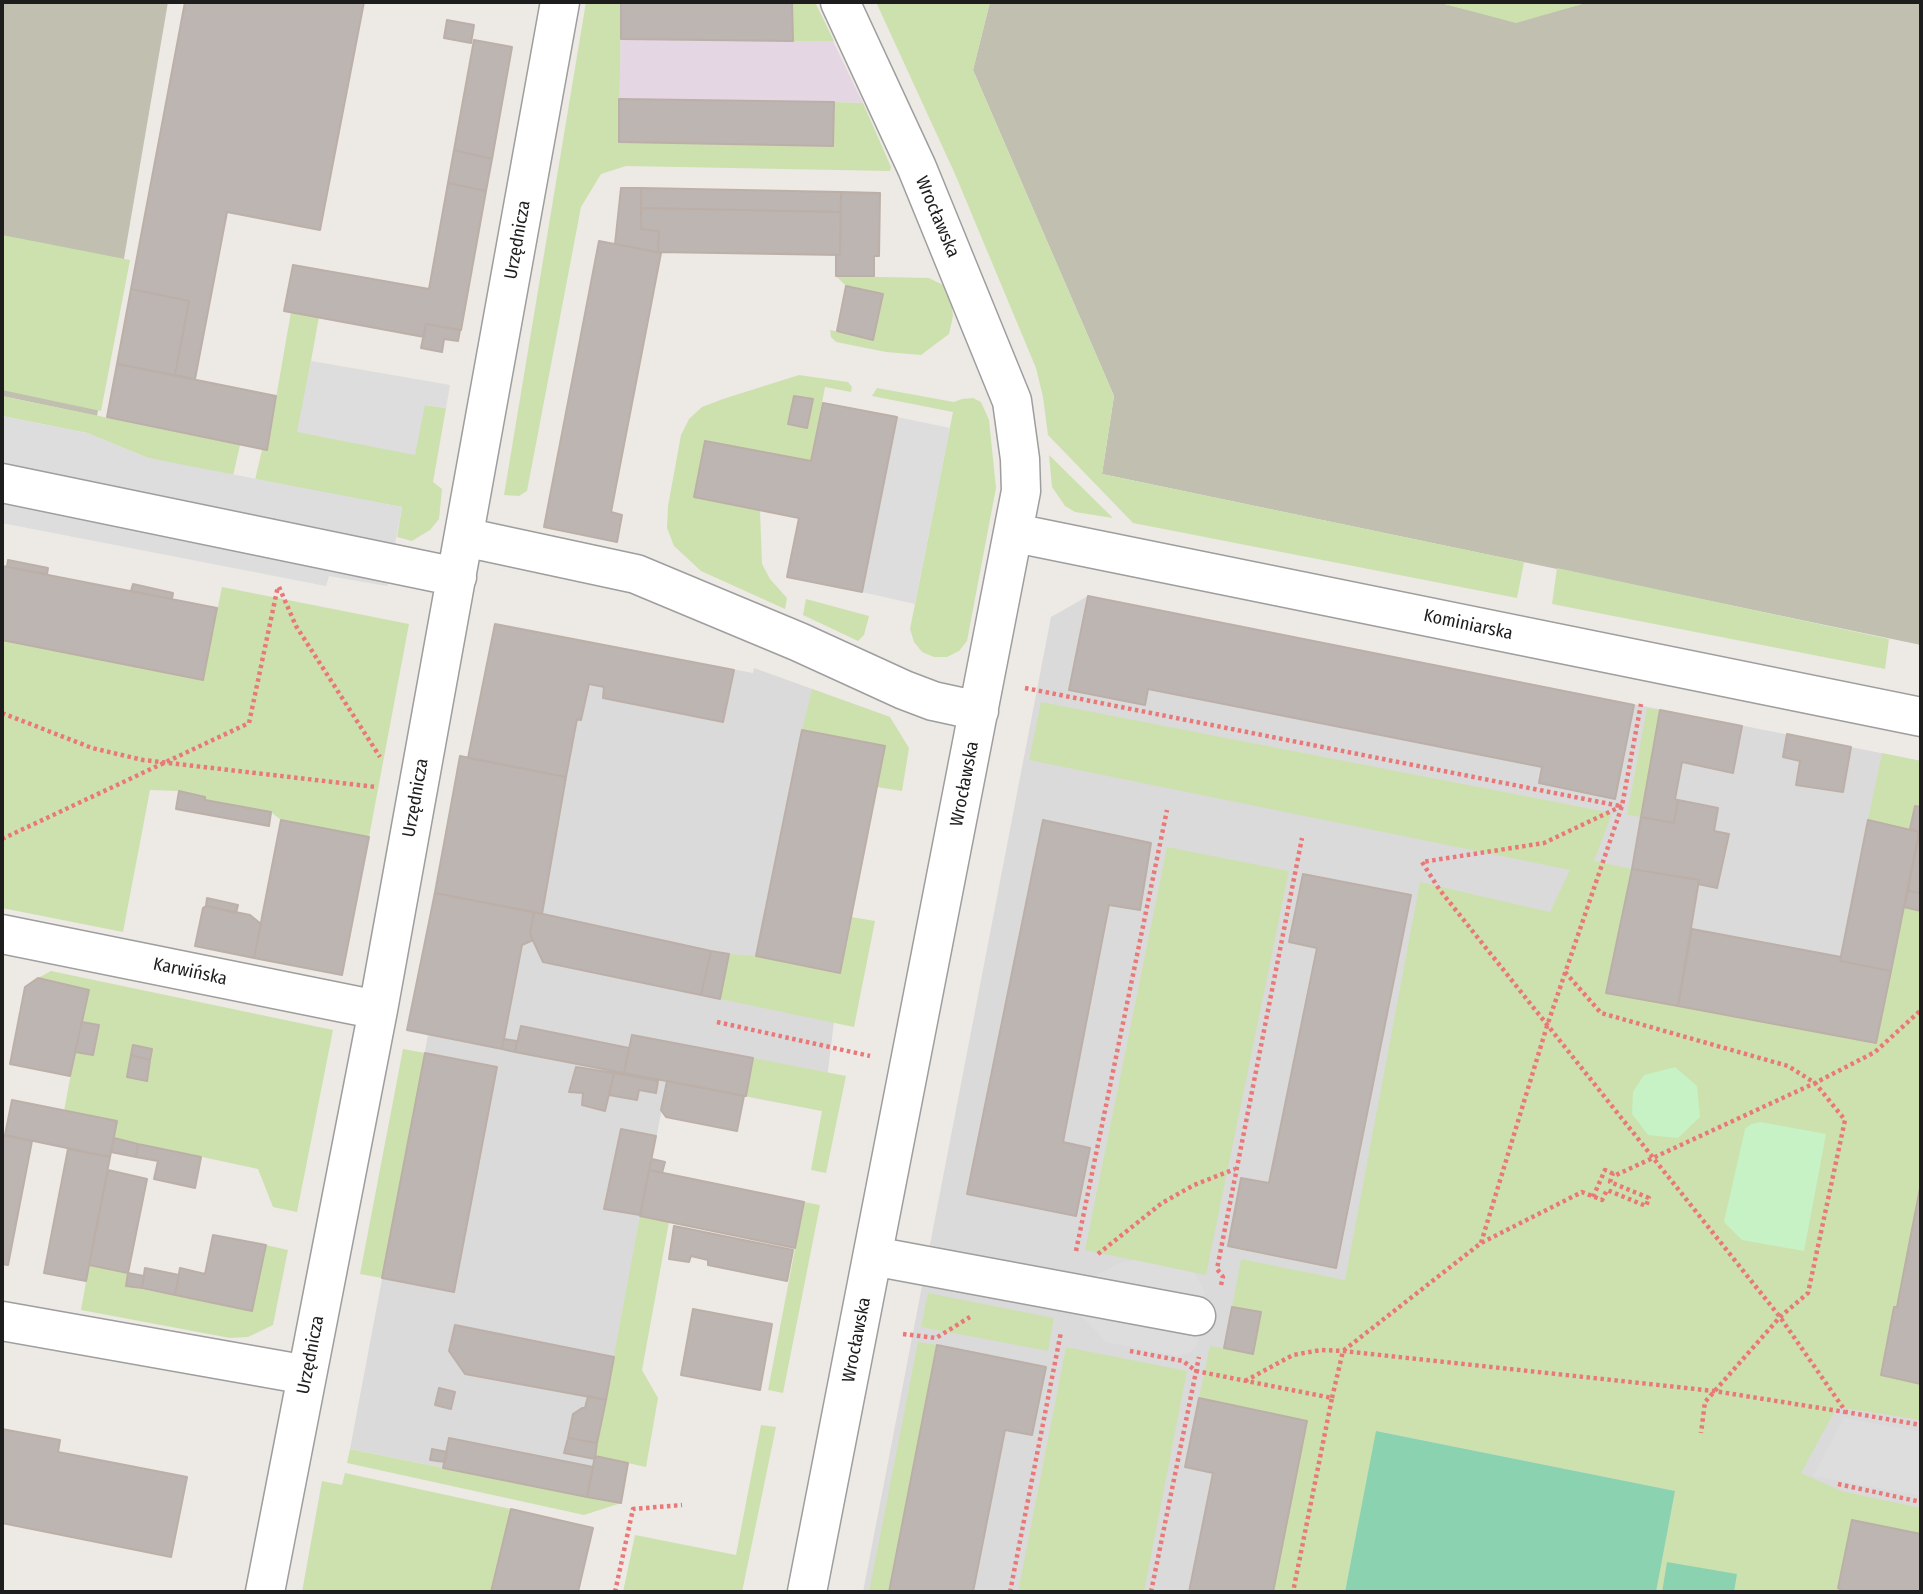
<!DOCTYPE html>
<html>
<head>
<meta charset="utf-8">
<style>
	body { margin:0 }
	#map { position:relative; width:1923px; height:1594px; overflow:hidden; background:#ede9e4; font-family:"Fira Sans Condensed",sans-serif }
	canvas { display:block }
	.frame { position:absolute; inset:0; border:4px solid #1d1d1d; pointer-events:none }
</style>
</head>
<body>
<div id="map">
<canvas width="1923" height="1594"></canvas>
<div class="frame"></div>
</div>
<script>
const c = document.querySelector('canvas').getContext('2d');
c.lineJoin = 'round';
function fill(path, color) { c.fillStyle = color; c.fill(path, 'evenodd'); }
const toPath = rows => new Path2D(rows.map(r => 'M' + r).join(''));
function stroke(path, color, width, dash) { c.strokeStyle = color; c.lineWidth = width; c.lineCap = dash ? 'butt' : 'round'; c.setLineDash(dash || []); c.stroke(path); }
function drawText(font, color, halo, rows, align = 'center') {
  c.font = font + ' "Fira Sans Condensed",sans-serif'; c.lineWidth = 5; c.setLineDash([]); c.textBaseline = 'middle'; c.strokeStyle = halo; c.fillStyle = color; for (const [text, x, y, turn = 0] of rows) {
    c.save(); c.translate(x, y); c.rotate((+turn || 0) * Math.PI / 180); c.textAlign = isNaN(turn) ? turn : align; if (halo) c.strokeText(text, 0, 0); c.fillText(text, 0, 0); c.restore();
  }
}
fill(toPath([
	[1088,596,1921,761,1921,1592,863,1592,1051,617],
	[495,624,753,673,754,668,890,717,840,973,823,1111,667,1082,587,1497,350,1449,428,1035,407,1030,460,756,468,758]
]), '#dbdada');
fill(toPath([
	[621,2,814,2,863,103,834,102,833,146,619,142]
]), '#e5d6e4');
fill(toPath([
	[2,2,168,2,97,416,2,396],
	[990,2,1437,2,1516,22,1589,2,1921,2,1921,645,1102,474,1114,396,973,70]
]), '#c0bfb0');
fill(toPath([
	[586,2,621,2,619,142,833,146,834,102,863,103,891,167,890,171,626,166,601,174,581,207,527,491,519,496,504,495],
	[792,2,815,2,834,41,793,41],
	[876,2,990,2,973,70,1114,396,1102,474,1524,562,1517,598,1133,523,1048,435,1043,397,1036,368,955,174],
	[1437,2,1589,2,1516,23],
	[2,235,130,260,101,411,2,390],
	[836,276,929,278,943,285,951,298,953,316,949,334,921,355,886,352,836,342,831,337,830,330,873,339,846,286],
	[291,312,319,317,298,432,425,405,446,408,433,482,442,489,439,519,430,530,412,541,397,537,402,507,255,480,262,450,267,450],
	[799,375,848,382,852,387,851,392,825,387,811,461,706,441,694,497,760,511,762,564,770,579,787,598,785,609,701,571,674,546,667,528,668,506,681,435,689,419,702,407,723,399],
	[877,388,954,402,962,399,973,398,981,402,989,420,996,488,967,641,959,651,947,657,934,657,922,652,914,642,910,629,953,412,872,396],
	[2,396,240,445,233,476,148,458,87,433,2,416],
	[1049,455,1113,518,1075,512,1065,506,1052,487],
	[1557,568,1889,639,1885,669,1552,604],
	[222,587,409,624,369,837,281,820,271,812,205,800,205,797,179,791,150,790,123,932,2,908,2,640,203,680],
	[806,599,869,616,864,635,858,641,803,615],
	[812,689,890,717,909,748,902,791,877,787,885,746,802,730],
	[1041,702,1612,813,1594,861,1632,869,1607,993,1876,1042,1904,907,1921,911,1921,1183,1897,1307,1894,1307,1881,1375,1921,1384,1921,1420,1837,1407,1801,1473,1841,1491,1921,1508,1921,1534,1852,1520,1838,1587,1840,1589,1840,1592,1734,1592,1736,1574,1667,1563,1662,1592,1656,1592,1675,1491,1377,1431,1345,1592,1273,1592,1307,1421,1199,1398,1210,1346,1253,1353,1261,1312,1232,1307,1241,1259,1345,1280,1420,882,1550,912,1570,870,1029,760],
	[1647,708,1660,710,1641,817,1627,815],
	[1882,753,1921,761,1921,807,1915,807,1910,829,1868,820],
	[1167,847,1289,871,1206,1275,1085,1250],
	[851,917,875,921,854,1027,720,999,729,954,756,956,840,973],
	[51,971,333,1030,297,1212,273,1207,258,1169,114,1138,64,1111,75,1052,93,1055,99,1026,82,1022,88,990,38,978],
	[403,1049,425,1053,382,1278,360,1274],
	[753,1058,846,1076,826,1173,811,1170,822,1111,746,1096],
	[804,1202,820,1205,783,1393,768,1390],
	[640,1216,669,1222,642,1370,658,1398,646,1467,595,1456],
	[266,1245,288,1250,273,1325,248,1337,230,1338,81,1310,89,1265,128,1273,126,1286,252,1311],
	[928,1293,1054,1318,1048,1351,921,1327],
	[918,1342,937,1345,889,1592,869,1592],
	[1066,1347,1187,1371,1144,1592,1018,1592],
	[761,1425,776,1427,742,1592,623,1592,635,1535,736,1555],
	[350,1449,587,1497,621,1503,584,1515,347,1463],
	[345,1473,511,1509,491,1592,302,1592,322,1481,342,1485]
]), '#cde1af');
fill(toPath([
	[1675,1067,1697,1086,1700,1117,1678,1138,1648,1135,1632,1114,1633,1092,1644,1075],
	[1760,1122,1826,1134,1804,1251,1742,1240,1724,1222,1745,1129,1751,1124]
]), '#c6f2c5');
fill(toPath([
	[1376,1431,1675,1491,1656,1592,1345,1592],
	[1667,1562,1737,1574,1734,1592,1662,1592]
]), '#8bd3b0');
fill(toPath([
	[311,361,450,385,446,408,425,405,415,455,297,432],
	[2,416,87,433,148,458,402,507,387,586,329,576,326,586,2,523],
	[897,417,950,428,915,604,862,592],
	[1134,1260,1195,1273,1205,1292,1197,1345,1192,1351,1177,1356,1106,1342,1075,1310,1081,1282,1118,1264],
	[1844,1418,1921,1432,1921,1496,1813,1476]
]), '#ddd');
const building = toPath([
	[185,2,364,2,320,230,227,212,195,379,175,375,189,301,131,289,185,2],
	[621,2,792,2,793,41,621,39,621,2],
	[447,20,474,25,471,43,444,38,447,20],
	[474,40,512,47,492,159,454,150,474,40],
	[619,99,834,102,833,146,619,142,619,99],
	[454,150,492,159,486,191,448,183,454,150],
	[448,183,486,191,461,330,426,324,424,337,284,311,293,265,429,289,448,183],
	[621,188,641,188,641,229,659,231,658,252,615,244,621,188],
	[641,188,841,192,841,212,641,208,641,188],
	[841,192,880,193,879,256,874,256,874,276,836,276,836,255,840,255,841,192],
	[641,208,841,212,840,255,658,252,659,231,641,229,641,208],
	[599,241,661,253,611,512,622,515,617,542,544,527,599,241],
	[846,286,883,294,873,340,837,331,846,286],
	[131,289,189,301,175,375,117,364,131,289],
	[426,324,460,330,458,341,444,339,442,352,421,348,426,324],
	[117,364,276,396,267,450,107,417,117,364],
	[794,396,813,399,807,428,788,424,794,396],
	[823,403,897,417,862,592,787,577,799,518,694,497,705,441,811,461,823,403],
	[8,560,48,568,47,574,7,567,8,560],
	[2,566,217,608,203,680,2,640,2,566],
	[133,584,173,593,172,599,131,591,133,584],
	[1088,596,1634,705,1615,799,1539,783,1542,767,1148,689,1145,705,1069,690,1088,596],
	[495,624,734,670,723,722,603,698,604,687,589,684,581,720,577,719,566,777,468,758,495,624],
	[1660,710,1742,726,1733,773,1682,762,1675,799,1678,800,1674,823,1641,817,1660,710],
	[802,730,885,746,840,973,756,956,802,730],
	[1787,734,1851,747,1843,792,1796,785,1800,761,1783,757,1787,734],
	[460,756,566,777,542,914,435,893,460,756],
	[179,791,205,797,205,800,271,812,269,826,176,809,179,791],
	[1678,800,1718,808,1714,831,1729,834,1717,888,1698,884,1699,880,1632,869,1641,817,1674,823,1678,800],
	[1915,806,1921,807,1919,832,1910,829,1915,806],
	[281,820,369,837,342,975,254,958,281,820],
	[1043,820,1151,843,1140,910,1109,905,1063,1142,1090,1148,1076,1216,967,1194,1043,820],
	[1868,820,1919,832,1891,971,1840,961,1868,820],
	[1921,822,1921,885,1920,893,1908,891,1921,822],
	[1632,869,1699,880,1678,1006,1606,993,1632,869],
	[1303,874,1411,895,1336,1268,1228,1246,1241,1178,1269,1183,1317,948,1289,942,1303,874],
	[1908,891,1921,893,1921,911,1904,907,1908,891],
	[435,893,534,912,530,934,533,940,522,945,502,1049,407,1030,435,893],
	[207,898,238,905,236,913,206,906,207,898],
	[206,906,250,915,261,924,254,958,195,946,203,908,206,906],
	[534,912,711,951,701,995,543,962,530,934,534,912],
	[1692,929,1841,957,1840,961,1891,971,1876,1043,1678,1006,1692,929],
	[711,951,729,954,720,999,701,995,711,951],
	[38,978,89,990,70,1076,10,1064,25,987,38,978],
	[82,1022,99,1025,93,1055,75,1052,82,1022],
	[521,1026,629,1048,624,1073,515,1052,521,1026],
	[632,1035,753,1058,746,1096,624,1073,632,1035],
	[504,1039,517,1041,515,1052,502,1049,504,1039],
	[133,1045,152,1049,150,1060,131,1055,133,1045],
	[425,1053,497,1067,454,1292,382,1278,425,1053],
	[131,1055,150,1060,147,1081,127,1077,131,1055],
	[576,1067,614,1073,605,1111,582,1105,583,1093,569,1092,576,1067],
	[614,1073,658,1081,656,1093,639,1090,637,1100,609,1095,614,1073],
	[667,1081,744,1096,737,1131,666,1117,661,1110,667,1081],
	[12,1100,117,1121,110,1157,5,1135,12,1100],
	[621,1129,656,1136,640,1215,604,1209,621,1129],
	[2,1135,32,1141,8,1265,2,1264,2,1135],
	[114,1138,138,1144,136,1157,111,1152,114,1138],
	[138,1144,201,1157,195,1188,154,1179,158,1161,136,1157,138,1144],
	[68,1149,110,1157,86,1281,44,1273,68,1149],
	[652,1159,665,1162,662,1173,649,1170,652,1159],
	[108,1170,147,1179,128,1273,89,1265,108,1170],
	[649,1170,804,1202,795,1248,640,1216,649,1170],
	[1921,1183,1921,1384,1881,1375,1894,1307,1897,1307,1921,1183],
	[674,1226,793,1250,787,1281,708,1265,708,1260,691,1256,689,1262,669,1259,674,1226],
	[213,1235,266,1245,252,1311,175,1295,180,1268,205,1274,213,1235],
	[145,1268,179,1275,175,1295,142,1288,145,1268],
	[128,1273,144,1276,142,1288,126,1286,128,1273],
	[1232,1307,1261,1312,1253,1354,1224,1348,1232,1307],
	[693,1309,772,1324,760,1390,681,1375,693,1309],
	[455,1325,614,1357,606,1400,465,1374,449,1351,455,1325],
	[937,1345,1046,1367,1032,1435,1005,1430,973,1592,889,1592,937,1345],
	[439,1388,455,1392,451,1409,435,1405,439,1388],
	[588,1396,606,1400,597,1443,568,1438,573,1414,582,1408,585,1408,588,1396],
	[1199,1398,1307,1421,1273,1592,1189,1592,1213,1473,1185,1467,1199,1398],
	[2,1429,60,1440,58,1452,187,1477,171,1557,2,1523,2,1429],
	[449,1438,593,1467,587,1497,443,1468,449,1438],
	[568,1438,597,1443,595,1459,564,1453,568,1438],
	[432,1449,447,1452,445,1462,430,1460,432,1449],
	[595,1456,628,1463,621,1503,587,1497,595,1456],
	[511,1509,593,1528,578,1592,491,1592,511,1509],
	[1852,1520,1921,1534,1921,1592,1840,1592,1840,1589,1838,1588,1852,1520]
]);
fill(building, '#bdb5b1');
stroke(building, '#bcafa8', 2);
const minor = toPath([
	[2,483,457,577],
	[1015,533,1921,717],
	[464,537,636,574,799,642,904,690,933,701,979,711],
	[2,934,378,1010],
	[873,1256,1196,1316],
	[2,1321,307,1375],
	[265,1592,378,1010,560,2],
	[807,1592,1021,491,1020,459,1012,401,917,168,840,2]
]);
stroke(minor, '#9e9e9e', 41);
stroke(toPath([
	[279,587,296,626,380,757],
	[1025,688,1620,806],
	[2,713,92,748,143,760,376,787],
	[1622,806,1544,843,1422,862,1439,889,1780,1317,1846,1412,1921,1425],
	[2,839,249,723,278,586],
	[1565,972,1601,1013,1788,1066,1815,1083,1845,1120,1808,1293,1780,1317,1705,1402,1701,1433],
	[717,1022,870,1056],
	[1593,1197,1605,1170,1616,1175,1815,1083,1875,1052,1921,1010],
	[1481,1243,1547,1026,1622,806,1641,704],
	[1076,1251,1167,810],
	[1098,1254,1162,1203,1194,1185,1235,1169],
	[1221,1285,1223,1277,1217,1269,1302,838],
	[903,1334,936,1338,970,1317],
	[1130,1351,1183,1361,1196,1371,1332,1398,1293,1592],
	[1245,1381,1293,1355,1321,1350,1343,1351,1714,1391,1845,1412],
	[1332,1398,1343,1351,1481,1243,1582,1192,1602,1200,1607,1190,1646,1206,1649,1198,1610,1182,1613,1173],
	[1838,1484,1921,1502],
	[615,1592,633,1509,682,1505],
	[1010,1592,1061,1332],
	[1151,1592,1199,1357]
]), '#e97979', 4.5, [3.5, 3.5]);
stroke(minor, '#fff', 38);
drawText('18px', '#1d1d1d', '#fff', [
	["Wrocławska",937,217,67],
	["Urzędnicza",518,240,-80],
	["Kominiarska",1468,625,12],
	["Wrocławska",965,784,-79],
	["Urzędnicza",416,798,-80],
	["Karwińska",190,972,12],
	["Wrocławska",857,1340,-79],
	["Urzędnicza",311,1355,-79]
]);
</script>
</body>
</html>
